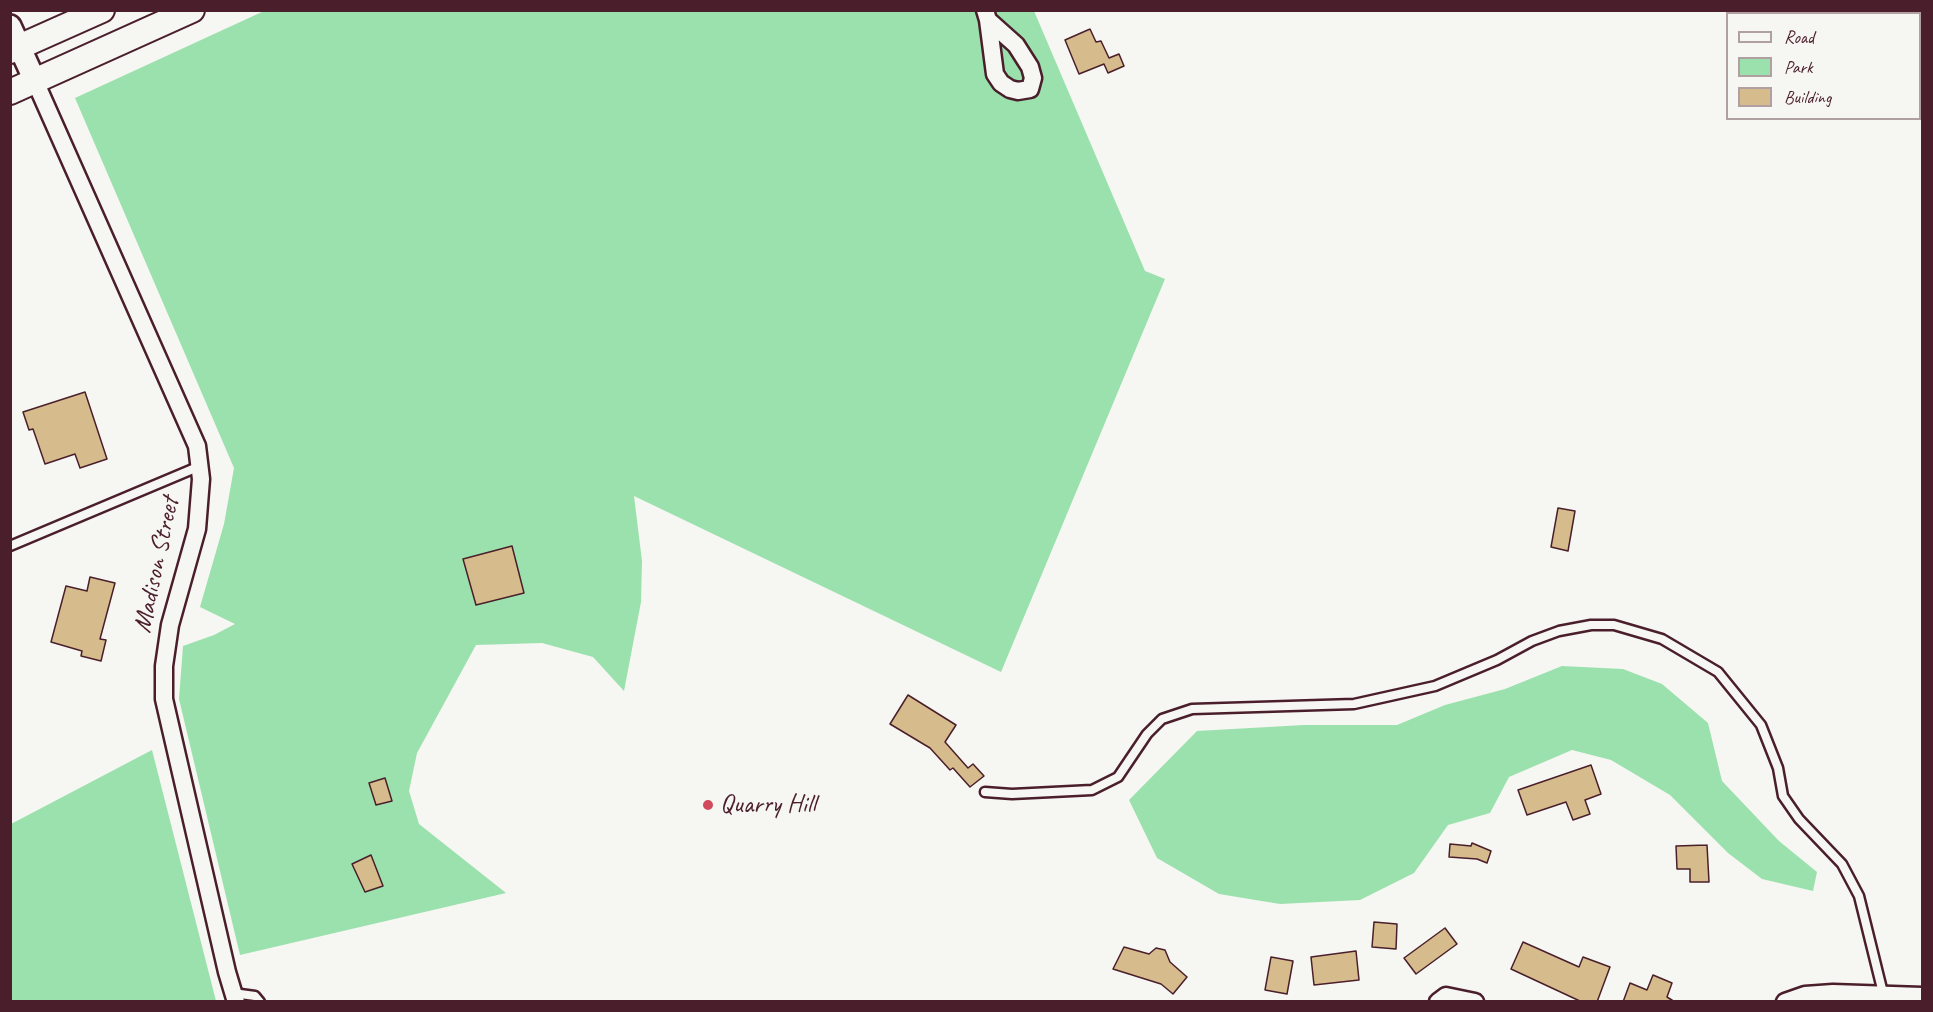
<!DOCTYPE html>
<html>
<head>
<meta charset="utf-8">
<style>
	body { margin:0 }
	#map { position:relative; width:1933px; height:1012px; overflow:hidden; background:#f6f6f2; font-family:Caveat,sans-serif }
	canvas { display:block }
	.frame { position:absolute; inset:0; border:12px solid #4a1f2b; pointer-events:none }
	.legend { position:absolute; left:1726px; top:12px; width:195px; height:108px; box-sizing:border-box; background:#f6f6f2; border:2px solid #b1a0a2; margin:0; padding:8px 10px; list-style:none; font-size:18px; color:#4a1f2b }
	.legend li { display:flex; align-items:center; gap:12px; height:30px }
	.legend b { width:30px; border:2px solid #b1a0a2 }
</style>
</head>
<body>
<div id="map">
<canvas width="1933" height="1012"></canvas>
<div class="frame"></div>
<ul class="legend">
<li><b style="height:8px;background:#f6f6f2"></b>Road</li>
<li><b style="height:16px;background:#9be1ad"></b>Park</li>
<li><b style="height:16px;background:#d6bc8c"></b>Building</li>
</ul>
</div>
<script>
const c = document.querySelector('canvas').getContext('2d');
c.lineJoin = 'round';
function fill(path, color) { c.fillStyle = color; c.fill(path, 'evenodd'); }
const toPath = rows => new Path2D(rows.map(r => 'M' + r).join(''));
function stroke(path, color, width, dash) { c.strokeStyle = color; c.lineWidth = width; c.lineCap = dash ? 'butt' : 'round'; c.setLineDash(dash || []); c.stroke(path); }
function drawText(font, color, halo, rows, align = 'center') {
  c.font = font + ' Caveat,sans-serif'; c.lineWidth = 5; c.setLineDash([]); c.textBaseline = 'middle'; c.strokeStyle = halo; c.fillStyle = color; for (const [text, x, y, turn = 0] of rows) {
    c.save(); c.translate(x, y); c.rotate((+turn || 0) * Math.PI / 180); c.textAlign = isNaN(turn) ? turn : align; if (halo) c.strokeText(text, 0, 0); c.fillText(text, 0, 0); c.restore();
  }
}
fill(toPath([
	[264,11,1034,11,1145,271,1165,279,1001,672,634,496,642,561,641,602,624,691,593,657,542,643,476,645,417,753,409,791,419,824,506,893,240,955,179,699,183,646,214,635,235,624,200,607,224,524,234,468,75,98],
	[1562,666,1623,669,1662,684,1708,723,1722,781,1779,841,1817,872,1813,891,1762,879,1728,853,1670,795,1611,760,1572,750,1509,777,1490,813,1448,825,1414,873,1360,900,1280,904,1219,894,1157,858,1129,800,1197,731,1304,725,1397,725,1445,705,1505,689],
	[152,750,216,1001,11,1001,11,824]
]), '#9be1ad');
const building = toPath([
	[1090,29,1096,42,1101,41,1109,58,1119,54,1124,66,1108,73,1104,64,1079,74,1065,40,1090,29],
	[85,392,107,459,80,468,75,454,45,464,33,429,29,430,23,412,85,392],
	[1558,508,1575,511,1568,551,1551,547,1558,508],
	[512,546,524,593,476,605,463,559,512,546],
	[90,577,115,583,100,639,106,640,101,661,81,656,82,651,51,642,66,586,87,591,90,577],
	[908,695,956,725,945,742,968,768,973,764,984,776,970,787,953,768,950,770,930,748,890,724,908,695],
	[1591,765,1601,794,1585,800,1590,814,1573,820,1566,802,1527,815,1518,790,1591,765],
	[385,778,392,801,376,805,369,783,385,778],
	[1472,843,1491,851,1487,863,1477,859,1449,857,1450,844,1471,846,1472,843],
	[1707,845,1709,882,1690,882,1690,869,1677,869,1676,846,1707,845],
	[371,855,383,886,365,892,352,864,371,855],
	[1374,922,1397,924,1396,949,1372,947,1374,922],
	[1445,928,1457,944,1416,974,1404,958,1445,928],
	[1523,942,1579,967,1583,957,1610,967,1597,1002,1582,1002,1511,969,1523,942],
	[1124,947,1149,954,1156,948,1165,950,1170,962,1187,977,1173,994,1161,984,1113,969,1124,947],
	[1356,951,1359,980,1314,985,1311,957,1356,951],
	[1271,957,1293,961,1287,994,1265,990,1271,957],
	[1653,975,1672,983,1667,997,1675,1002,1623,1002,1630,983,1647,990,1653,975]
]);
fill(building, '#d6bc8c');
stroke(building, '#4a1f2b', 1.5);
const service = toPath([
	[10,546,200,466],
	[985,792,1012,794,1092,790,1118,777,1147,734,1162,719,1192,709,1354,704,1435,686,1497,660,1532,641,1559,631,1591,625,1614,625,1662,639,1718,672,1761,725,1778,768,1783,796,1799,819,1842,864,1859,896,1883,993],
	[233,993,255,996,260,1002]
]);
const minor = toPath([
	[985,10,988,20,995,74,1001,83,1010,89,1018,91,1030,89,1033,78,1030,67,1016,45,988,20],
	[35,81,197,446,201,479,197,529,170,625,164,666,164,699,227,972,236,1002],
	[1438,1002,1446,996,1475,1002],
	[1785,1002,1805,995,1833,993,1922,996]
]);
const tertiary = toPath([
	[10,26,35,81]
]);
const secondary = toPath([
	[10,51,102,10],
	[10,92,192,10]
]);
stroke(service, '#4a1f2b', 13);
stroke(minor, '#4a1f2b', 21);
stroke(tertiary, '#4a1f2b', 26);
stroke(secondary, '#4a1f2b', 28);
stroke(service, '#f6f6f2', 8);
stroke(minor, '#f6f6f2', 16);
stroke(tertiary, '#f6f6f2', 21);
stroke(secondary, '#f6f6f2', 24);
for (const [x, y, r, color] of [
	[708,805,6,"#d1495b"]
]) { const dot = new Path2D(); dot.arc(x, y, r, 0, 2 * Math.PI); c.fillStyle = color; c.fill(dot); stroke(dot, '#f6f6f2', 2); }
drawText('26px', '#4a1f2b', '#f6f6f2', [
	["Madison Street",157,565,-78]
]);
drawText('26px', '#4a1f2b', '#f6f6f2', [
	["Quarry Hill",720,805]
], 'left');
</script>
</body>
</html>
